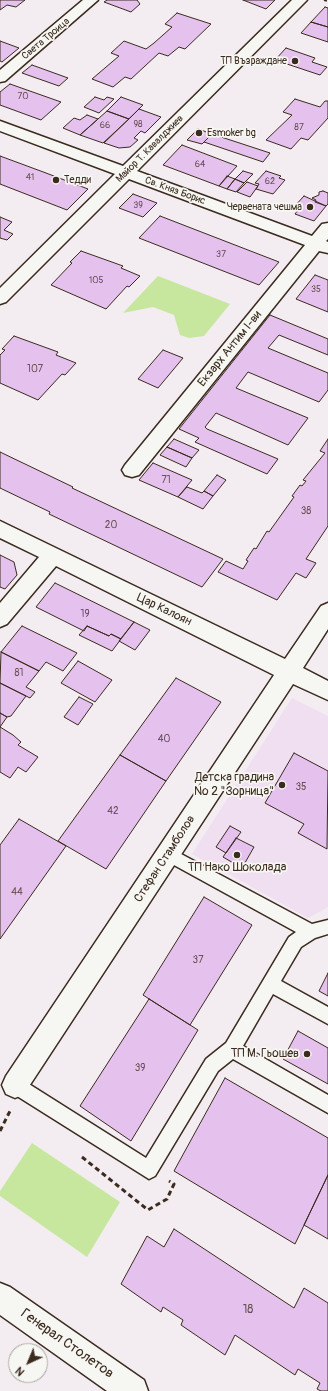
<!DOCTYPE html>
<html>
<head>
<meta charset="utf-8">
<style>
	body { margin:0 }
	#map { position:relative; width:328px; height:1391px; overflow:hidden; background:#f3ecf1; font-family:Pangolin,sans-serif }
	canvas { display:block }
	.north { position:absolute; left:8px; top:1343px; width:40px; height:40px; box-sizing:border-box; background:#f6f6f2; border:1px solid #aba49d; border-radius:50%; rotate:224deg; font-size:11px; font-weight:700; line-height:16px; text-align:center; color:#3b2a1e }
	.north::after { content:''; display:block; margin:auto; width:14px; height:18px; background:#3b2a1e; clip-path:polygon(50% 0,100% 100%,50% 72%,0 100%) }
</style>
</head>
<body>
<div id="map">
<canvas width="328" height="1391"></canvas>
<div class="north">N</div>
</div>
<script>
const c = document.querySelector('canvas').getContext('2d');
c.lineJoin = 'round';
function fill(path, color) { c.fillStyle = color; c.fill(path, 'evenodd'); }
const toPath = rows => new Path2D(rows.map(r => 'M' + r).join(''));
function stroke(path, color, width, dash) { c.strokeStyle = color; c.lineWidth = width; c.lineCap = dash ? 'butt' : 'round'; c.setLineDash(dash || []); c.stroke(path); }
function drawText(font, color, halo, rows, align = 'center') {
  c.font = font + ' Pangolin,sans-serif'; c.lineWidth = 3.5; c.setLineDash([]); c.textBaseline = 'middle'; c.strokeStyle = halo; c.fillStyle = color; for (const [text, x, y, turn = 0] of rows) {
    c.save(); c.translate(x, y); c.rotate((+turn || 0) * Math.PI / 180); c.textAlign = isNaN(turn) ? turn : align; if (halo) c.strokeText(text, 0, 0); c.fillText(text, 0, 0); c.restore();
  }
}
fill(toPath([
	[292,698,328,716,328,907,308,918,192,854]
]), '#efdff0');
fill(toPath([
	[158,276,230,304,204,336,189,338,180,335,174,315,153,307,123,313],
	[32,1143,120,1202,87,1257,0,1196,0,1191]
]), '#c7e79f');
const building = toPath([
	[0,0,25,0,16,7,7,5,0,10,0,0],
	[107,0,137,0,140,4,131,12,104,2,107,0],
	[243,0,275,0,266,9,243,0],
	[325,7,328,8,328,27,311,22,325,7],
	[177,13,211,24,185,49,179,47,168,56,159,53,131,79,125,77,113,87,92,79,119,56,111,53,124,41,146,49,154,43,172,27,165,24,177,13],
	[311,22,328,27,328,42,301,33,311,22],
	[0,41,19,48,2,62,0,61,0,41],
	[286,48,315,58,312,62,327,67,320,75,275,60,286,48],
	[32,65,68,78,59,86,22,73,32,65],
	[10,84,61,102,41,120,0,105,0,92,10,84],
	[95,97,104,100,107,97,114,99,99,113,84,107,95,97],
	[121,97,143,105,129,119,107,111,121,97],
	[295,99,320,107,325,101,328,101,328,118,308,140,301,138,291,149,266,140,292,115,283,112,295,99],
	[139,109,161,117,145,133,141,131,134,138,138,140,130,147,119,148,104,143,139,109],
	[107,111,129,119,103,143,80,135,107,111],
	[87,115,98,119,80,135,63,128,74,118,80,120,87,115],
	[198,129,212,134,202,144,187,140,198,129],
	[212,134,270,153,263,162,204,142,212,134],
	[182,145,237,166,219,186,163,165,182,145],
	[0,156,46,173,88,189,67,210,0,184,0,156],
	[243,171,253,174,244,183,235,179,243,171],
	[266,171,281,176,279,178,285,180,273,194,256,189,259,184,255,183,266,171],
	[227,176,235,179,227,189,219,186,227,176],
	[235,179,244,183,236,192,227,189,235,179],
	[247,182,258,186,250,197,237,192,247,182],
	[323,191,328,193,328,204,326,206,315,202,316,200,312,198,319,195,319,192,323,191],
	[133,194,157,203,143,217,119,208,133,194],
	[304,196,326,206,314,221,295,214,298,210,293,208,304,196],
	[160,216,279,262,259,285,139,238,160,216],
	[0,217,12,222,4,230,13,234,7,240,0,238,0,217],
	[81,251,123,266,121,268,140,276,129,287,127,286,106,309,51,285,72,263,70,262,81,251],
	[315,275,328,280,328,312,296,299,315,275],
	[270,315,328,339,328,355,279,335,268,348,328,373,328,390,319,402,248,372,236,388,308,418,288,445,216,413,205,427,207,429,278,459,267,474,195,442,199,438,179,429,270,315],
	[14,336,58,352,56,355,76,363,65,375,62,374,38,400,0,383,0,355,5,350,2,349,14,336],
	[163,350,183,358,158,388,138,379,163,350],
	[174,439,199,450,192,458,167,447,174,439],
	[328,439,328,526,306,559,316,563,306,578,296,573,277,600,218,572,226,561,243,569,248,561,246,560,254,548,256,549,267,531,269,532,294,497,292,496,300,485,302,486,306,481,303,480,325,453,320,451,328,439],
	[167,447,192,458,186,467,160,455,167,447],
	[0,452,73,487,72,488,223,559,202,587,95,536,49,514,50,512,0,488,0,452],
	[153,463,192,480,178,497,139,480,153,463],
	[217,475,226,480,213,496,204,491,217,475],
	[187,487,202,493,204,491,213,496,203,509,178,497,187,487],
	[0,555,14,562,17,575,5,589,0,587,0,555],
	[55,583,134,622,121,639,111,634,109,636,87,626,84,631,36,607,55,583],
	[134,622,150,630,135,650,119,641,134,622],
	[22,626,77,653,63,671,46,662,39,671,1,652,22,626],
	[87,626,109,636,111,634,121,639,112,651,79,635,87,626],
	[1,652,39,671,26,687,35,692,30,698,0,683,1,652],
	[78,661,112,680,95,702,61,683,78,661],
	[176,678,221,702,166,781,120,755,176,678],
	[0,683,26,696,11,716,7,717,0,713,0,683],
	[79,697,93,704,78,725,64,717,79,697],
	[0,713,7,717,0,727,0,713],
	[0,727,13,735,21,742,18,745,38,757,26,772,18,767,10,778,0,772,0,727],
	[294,753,328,771,327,849,298,833,304,824,265,803,294,753],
	[120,755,166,781,106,869,58,841,120,755],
	[19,819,66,846,0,939,0,845,19,819],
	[230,826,241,832,226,853,216,847,230,826],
	[236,838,254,847,242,868,223,857,236,838],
	[204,897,252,925,190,1025,143,995,204,897],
	[328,973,328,996,319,991,328,973],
	[149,999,198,1030,131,1141,80,1106,149,999],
	[298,1031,328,1048,328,1084,283,1059,298,1031],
	[225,1078,328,1138,328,1175,295,1244,174,1171,225,1078],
	[328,1175,328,1239,304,1225,328,1175],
	[174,1229,294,1308,304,1288,328,1303,328,1391,321,1391,317,1389,320,1383,298,1369,295,1375,235,1335,225,1355,181,1325,183,1320,163,1307,161,1312,121,1284,147,1236,164,1247,174,1229]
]);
fill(building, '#e5c2ee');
stroke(building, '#3b2a1e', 1);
const service = toPath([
	[168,847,312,924,328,920,328,934,315,938,301,947,281,981,328,1007,328,1024,273,994,243,1046,328,1095,328,1113,233,1059,218,1071,155,1176,149,1179,9,1091,7,1085,9,1079,15,1077,21,1079,146,1158,206,1059,226,1043,289,937,296,932,163,859,160,854,163,849,168,847]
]);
const minor = toPath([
	[83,0,98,0,5,81,0,82,0,70,83,0],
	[292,0,307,0,137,171,312,236,322,224,328,223,328,239,326,241,328,242,328,253,319,251,139,475,132,477,125,475,122,470,125,465,305,245,129,179,6,302,0,304,0,288,115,174,0,131,0,121,123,166,292,0],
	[0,521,285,659,321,606,328,603,328,629,303,668,328,681,328,700,293,684,24,1094,15,1098,6,1094,2,1085,6,1076,274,675,56,566,7,624,0,627,0,603,39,557,0,538,0,521]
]);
const secondary = toPath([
	[0,1283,10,1287,144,1380,148,1391,107,1391,0,1315,0,1283]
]);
stroke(service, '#3b2a1e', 3);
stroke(minor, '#3b2a1e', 3);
stroke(secondary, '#3b2a1e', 3);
stroke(toPath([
	[324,0,328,1]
]), '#3b2a1e', 2, [3, 2]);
stroke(toPath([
	[0,1131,10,1111],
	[82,1157,148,1210,167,1199,174,1184,169,1181]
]), '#3b2a1e', 3, [5, 3.5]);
fill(service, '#f6f6f2');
fill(minor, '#f6f6f2');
fill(secondary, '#f6f6f2');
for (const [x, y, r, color] of [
	[295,61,4,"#3b2a1e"],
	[199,133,4,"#3b2a1e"],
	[56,180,4,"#3b2a1e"],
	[310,207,4,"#3b2a1e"],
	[282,785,4,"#3b2a1e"],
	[237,855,4,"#3b2a1e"],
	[307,1054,4,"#3b2a1e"]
]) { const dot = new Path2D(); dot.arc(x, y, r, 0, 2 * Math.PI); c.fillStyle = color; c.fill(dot); stroke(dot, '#f6f6f2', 1.5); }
drawText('9px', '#665052', null, [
	["70",23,97],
	["98",138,125],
	["66",105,126],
	["87",299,128],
	["64",200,165],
	["41",30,178],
	["62",270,182],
	["39",138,206],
	["37",221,255],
	["105",96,281],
	["35",316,290]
]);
drawText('10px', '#3b2a1e', '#f6f6f2', [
	["Света Троица",46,39,-40],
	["Майор Т. Кавалджиев",150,149,-45],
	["Св. Княз Борис",175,191,20]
]);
drawText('10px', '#3b2a1e', '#f6f6f2', [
	["ТП Възраждане",287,61],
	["Esmoker bg",207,133,"left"],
	["Тедди",64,180,"left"],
	["Червената чешма",302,207]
], 'right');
drawText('10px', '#665052', null, [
	["107",35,369],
	["71",166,480],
	["38",306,511],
	["20",111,525],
	["19",85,614],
	["81",19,673],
	["40",164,739],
	["35",301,787],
	["42",113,811],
	["44",17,892],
	["37",198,960],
	["39",140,1068]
]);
drawText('12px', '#3b2a1e', '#f6f6f2', [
	["Екзарх Антим I-ви",230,349,-51],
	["Цар Калоян",164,610,26],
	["Стефан Стамболов",165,859,-57]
]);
drawText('12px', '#3b2a1e', '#f6f6f2', [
	["Детска градина",274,778],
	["№ 2 \"Зорница\"",274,792],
	["ТП Нако Шоколада",237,868,"center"],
	["ТП М. Гьошев",299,1054]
], 'right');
drawText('12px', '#665052', null, [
	["18",248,1310]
]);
drawText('14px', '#3b2a1e', '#f6f6f2', [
	["Генерал Столетов",67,1344,35]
]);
</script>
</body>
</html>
